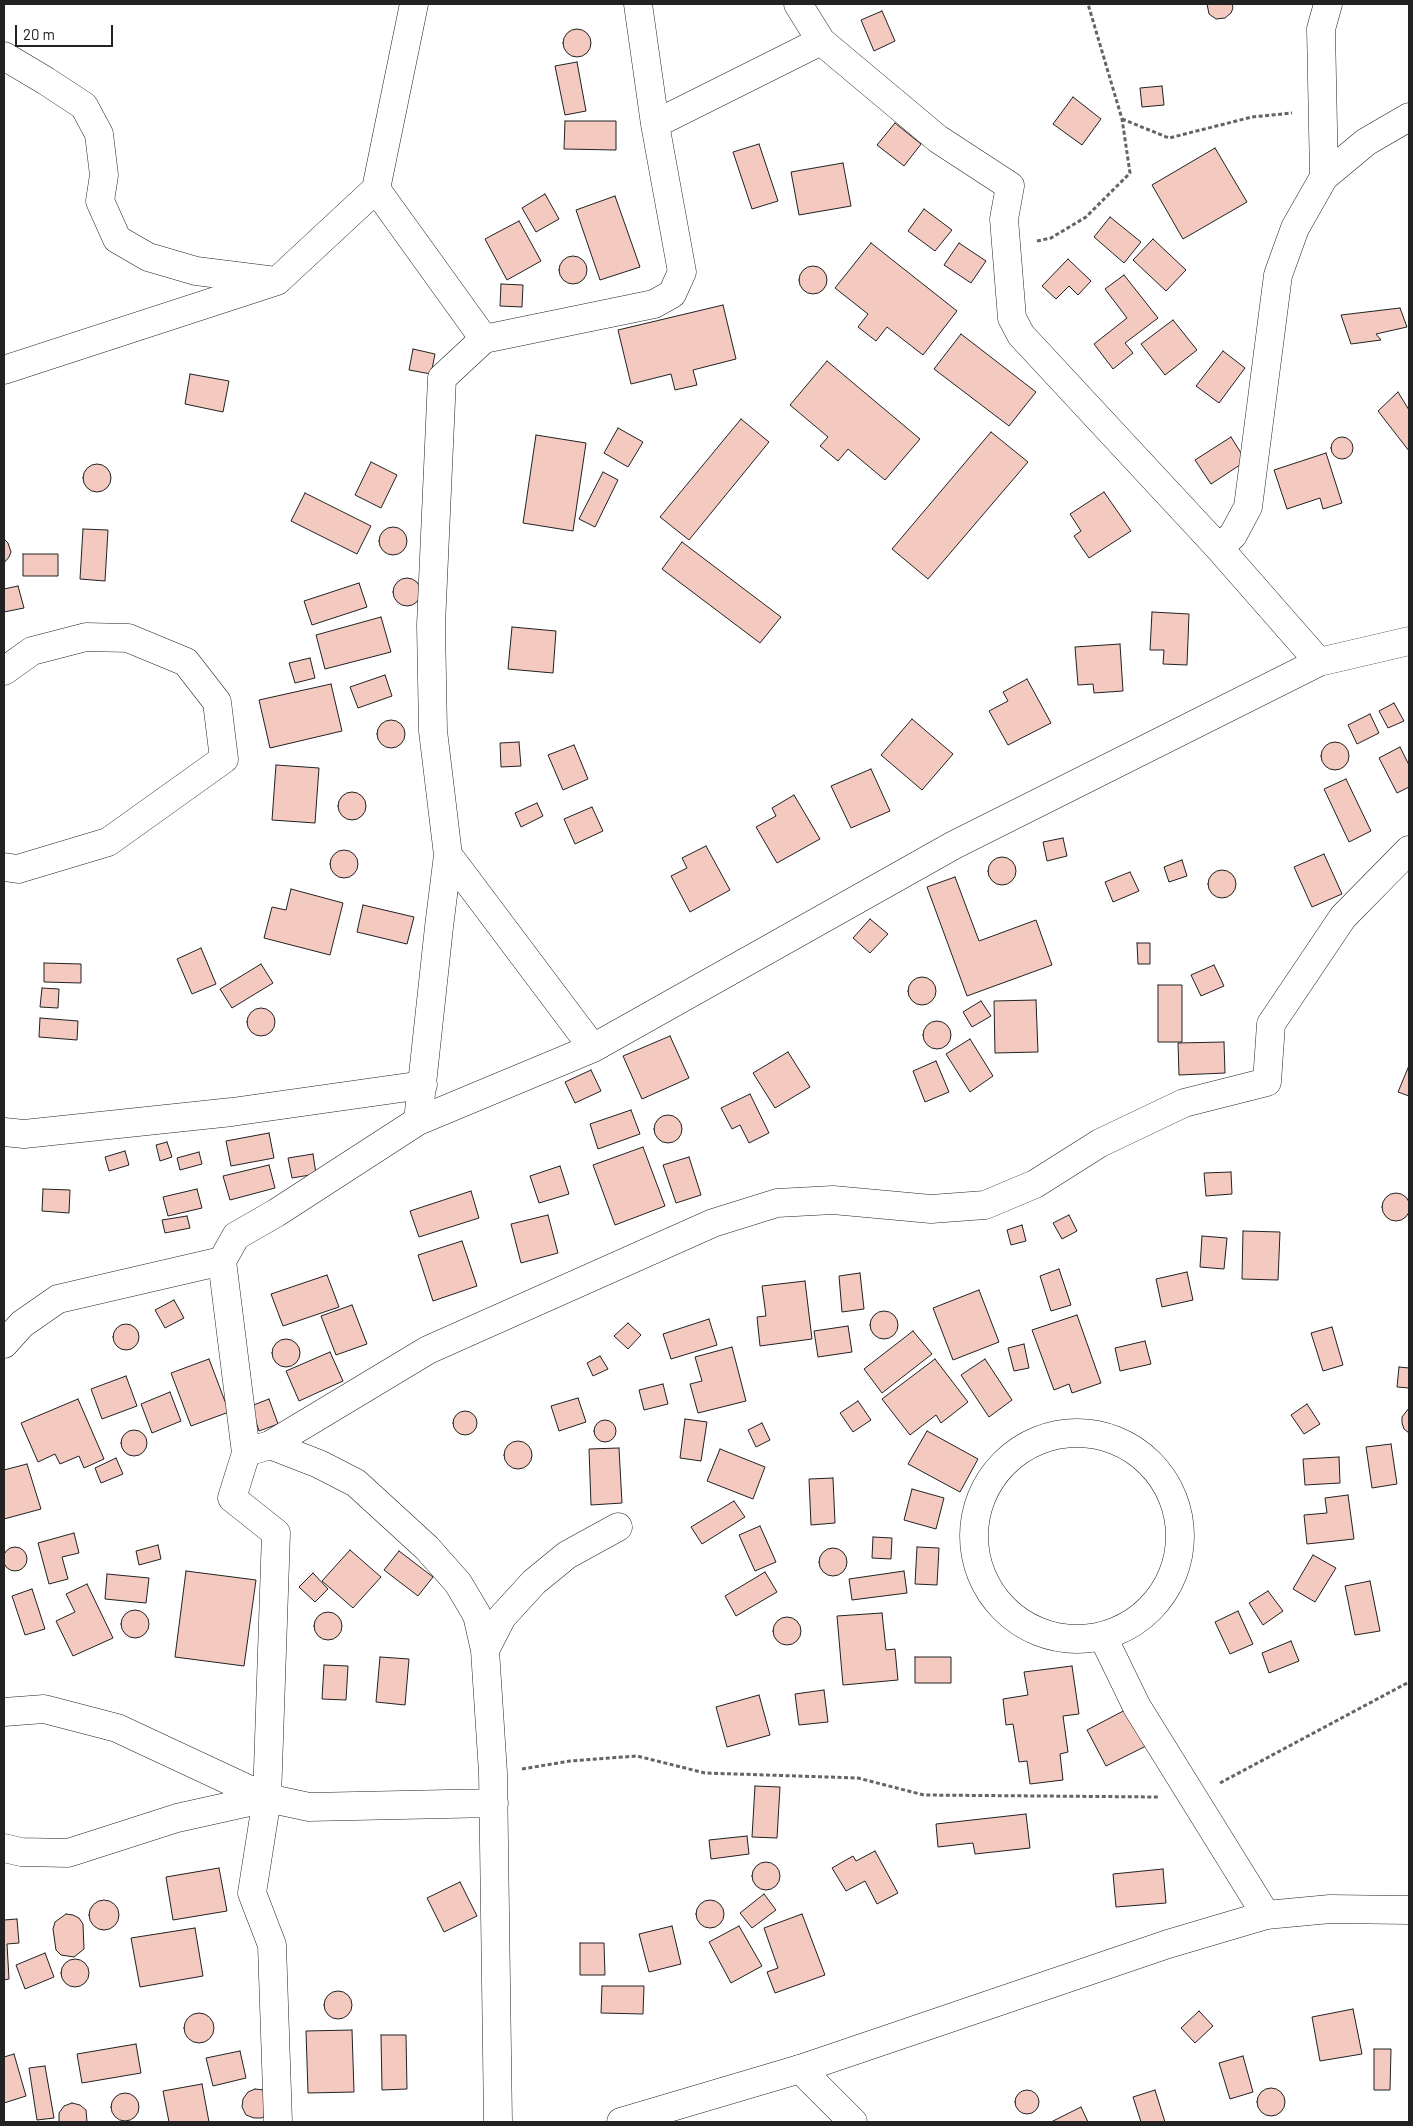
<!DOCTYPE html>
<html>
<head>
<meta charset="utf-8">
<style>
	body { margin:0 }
	#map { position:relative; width:1413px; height:2126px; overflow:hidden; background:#fff; font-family:Barlow,sans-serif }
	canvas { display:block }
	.frame { position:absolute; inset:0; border:5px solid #222; pointer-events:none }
	.scale { position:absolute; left:15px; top:25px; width:98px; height:22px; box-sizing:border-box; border:2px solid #222; border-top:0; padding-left:6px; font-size:15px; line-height:18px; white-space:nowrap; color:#222; -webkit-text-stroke:4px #fff; paint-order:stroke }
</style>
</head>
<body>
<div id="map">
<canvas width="1413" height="2126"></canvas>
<div class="frame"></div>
<div class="scale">20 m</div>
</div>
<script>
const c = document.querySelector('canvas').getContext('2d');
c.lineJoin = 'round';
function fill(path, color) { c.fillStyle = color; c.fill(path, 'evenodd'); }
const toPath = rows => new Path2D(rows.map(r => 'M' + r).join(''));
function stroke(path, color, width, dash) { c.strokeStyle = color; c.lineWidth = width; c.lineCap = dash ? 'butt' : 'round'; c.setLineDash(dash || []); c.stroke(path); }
const building = toPath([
	[1207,4,1232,4,1233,8,1231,13,1225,18,1216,19,1209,14,1207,4],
	[882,11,895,41,874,51,861,20,882,11],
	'563 43a14 14 0 1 1 28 0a14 14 0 1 1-28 0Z',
	[577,62,586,111,565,115,555,66,577,62],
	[1162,86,1164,105,1142,107,1140,88,1162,86],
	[1073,97,1101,119,1082,145,1053,124,1073,97],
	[565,121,616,121,616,150,564,149,565,121],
	[895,123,921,144,904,166,877,145,895,123],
	[759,144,778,201,752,209,733,152,759,144],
	[1215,148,1247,202,1183,239,1152,185,1215,148],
	[843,163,851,206,799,215,791,172,843,163],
	[545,194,559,219,536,232,522,208,545,194],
	[615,196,640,267,600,280,576,210,615,196],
	[924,209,952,230,935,251,908,231,924,209],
	[1110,217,1141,242,1124,263,1094,237,1110,217],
	[519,221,541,261,507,280,485,239,519,221],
	[1153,239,1186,270,1166,291,1133,260,1153,239],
	[871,243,957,311,923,355,887,327,876,341,858,327,868,314,835,288,871,243],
	[959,243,986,261,971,283,944,265,959,243],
	'559 270a14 14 0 1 1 28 0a14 14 0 1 1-28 0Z',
	[1068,259,1091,281,1078,295,1069,286,1056,299,1042,286,1068,259],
	'799 280a14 14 0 1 1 28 0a14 14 0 1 1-28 0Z',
	[1124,275,1158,318,1125,343,1133,353,1113,369,1094,344,1127,318,1105,289,1124,275],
	[501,284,523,285,522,307,500,306,501,284],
	[723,305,736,359,693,370,697,385,675,390,671,374,631,384,618,330,723,305],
	[1400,308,1407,327,1376,334,1381,340,1351,344,1341,315,1400,308],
	[1173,320,1197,350,1165,375,1141,344,1173,320],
	[961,334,1036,392,1009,426,934,369,961,334],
	[413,349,435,354,431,374,409,370,413,349],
	[1223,351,1245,368,1219,403,1196,386,1223,351],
	[827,361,920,439,885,480,848,449,838,461,820,446,828,437,790,405,827,361],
	[190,374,229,381,223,412,185,404,190,374],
	[1398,392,1409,410,1409,451,1378,411,1398,392],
	[741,419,769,442,689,540,660,517,741,419],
	[618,428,643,442,628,467,604,453,618,428],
	[991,432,1028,462,928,579,892,549,991,432],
	[536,435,586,443,573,531,523,523,536,435],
	[1231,437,1246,461,1211,484,1195,460,1231,437],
	'1331 448a11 11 0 1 1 22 0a11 11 0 1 1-22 0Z',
	[1326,453,1342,503,1323,509,1320,498,1287,509,1274,470,1326,453],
	[371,462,397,475,381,508,355,495,371,462],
	'83 478a14 14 0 1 1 28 0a14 14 0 1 1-28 0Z',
	[603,472,618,480,595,527,579,519,603,472],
	[1104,492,1131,531,1089,558,1074,536,1081,531,1070,514,1104,492],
	[305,493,371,526,357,554,291,521,305,493],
	'379 541a14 14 0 1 1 28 0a14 14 0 1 1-28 0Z',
	[83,529,108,530,105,581,80,579,83,529],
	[4,539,8,543,11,552,9,557,4,563,4,539],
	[682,542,781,617,760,643,662,569,682,542],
	[23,554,58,554,58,576,23,576,23,554],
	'393 592a14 14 0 1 1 28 0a14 14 0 1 1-28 0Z',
	[359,583,367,607,312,625,304,601,359,583],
	[18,586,24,608,4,612,4,589,18,586],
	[1152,612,1189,614,1187,665,1163,664,1164,650,1150,650,1152,612],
	[381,617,391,652,325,669,316,635,381,617],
	[512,627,556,631,553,673,508,669,512,627],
	[1120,644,1123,691,1094,693,1093,684,1078,685,1075,647,1120,644],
	[310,658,315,678,295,683,289,663,310,658],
	[385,675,392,696,358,708,350,687,385,675],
	[1027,679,1051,723,1008,745,989,711,1008,701,1003,692,1027,679],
	[331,684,342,731,270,748,259,700,331,684],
	[1394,703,1404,721,1388,728,1379,711,1394,703],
	[1370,714,1379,733,1357,744,1348,725,1370,714],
	[912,719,953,754,922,790,881,755,912,719],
	'377 734a14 14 0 1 1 28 0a14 14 0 1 1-28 0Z',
	[519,742,521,766,501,767,500,743,519,742],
	'1321 756a14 14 0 1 1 28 0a14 14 0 1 1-28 0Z',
	[574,745,588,779,563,790,548,755,574,745],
	[1400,747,1409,765,1409,787,1397,793,1379,758,1400,747],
	[276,765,319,768,315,823,272,820,276,765],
	[871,769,890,811,851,828,831,786,871,769],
	[1346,779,1371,831,1349,842,1324,789,1346,779],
	'338 806a14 14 0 1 1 28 0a14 14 0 1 1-28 0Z',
	[794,795,820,839,777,863,756,827,776,816,772,808,794,795],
	[537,803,543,816,521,827,515,813,537,803],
	[592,807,603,831,575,844,564,819,592,807],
	[1063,838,1067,856,1047,861,1043,842,1063,838],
	[706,846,730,890,690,912,671,876,687,868,682,858,706,846],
	'330 864a14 14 0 1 1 28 0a14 14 0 1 1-28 0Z',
	[1324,854,1342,894,1312,907,1294,867,1324,854],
	'988 871a14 14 0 1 1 28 0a14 14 0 1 1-28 0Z',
	[1182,860,1187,876,1169,882,1164,867,1182,860],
	'1208 884a14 14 0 1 1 28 0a14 14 0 1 1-28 0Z',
	[1130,872,1139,891,1113,902,1105,882,1130,872],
	[955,877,979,941,1036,920,1052,965,967,996,927,887,955,877],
	[291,889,343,903,330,955,264,938,272,907,286,910,291,889],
	[363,905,414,917,407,944,357,932,363,905],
	[870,919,888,934,870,953,853,938,870,919],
	[1137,943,1150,943,1150,964,1138,964,1137,943],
	[201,948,216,984,192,994,177,959,201,948],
	[44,963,81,964,81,983,44,982,44,963],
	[261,964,273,983,232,1008,220,989,261,964],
	[1214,965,1224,986,1201,996,1191,975,1214,965],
	'908 991a14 14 0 1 1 28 0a14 14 0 1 1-28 0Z',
	[1158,985,1182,985,1182,1042,1158,1042,1158,985],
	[42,988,59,989,58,1008,40,1007,42,988],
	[1036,1000,1038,1052,995,1053,994,1001,1036,1000],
	[981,1001,991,1016,972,1027,963,1012,981,1001],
	'247 1022a14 14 0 1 1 28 0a14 14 0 1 1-28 0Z',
	[40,1018,78,1021,77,1040,39,1037,40,1018],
	'923 1035a14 14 0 1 1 28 0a14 14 0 1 1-28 0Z',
	[670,1036,689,1078,642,1099,623,1056,670,1036],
	[970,1039,993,1076,970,1092,946,1054,970,1039],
	[1224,1042,1225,1073,1179,1075,1178,1043,1224,1042],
	[788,1052,810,1087,775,1108,753,1073,788,1052],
	[936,1061,949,1092,925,1102,913,1071,936,1061],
	[1408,1068,1409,1069,1409,1096,1398,1092,1408,1068],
	[591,1070,601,1091,575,1103,565,1082,591,1070],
	[750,1094,769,1133,749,1143,740,1125,732,1129,721,1108,750,1094],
	[631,1110,640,1134,598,1149,590,1124,631,1110],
	'654 1129a14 14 0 1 1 28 0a14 14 0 1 1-28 0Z',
	[269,1133,274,1158,231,1166,226,1141,269,1133],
	[167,1142,172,1157,160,1161,156,1145,167,1142],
	[643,1147,665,1206,615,1225,593,1165,643,1147],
	[125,1151,129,1165,109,1171,105,1157,125,1151],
	[199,1152,202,1164,180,1170,177,1158,199,1152],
	[313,1154,316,1174,292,1178,288,1158,313,1154],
	[689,1157,701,1195,676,1203,663,1165,689,1157],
	[269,1165,275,1188,230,1200,223,1176,269,1165],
	[560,1166,569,1194,539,1203,530,1176,560,1166],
	[1231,1172,1232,1194,1206,1196,1204,1173,1231,1172],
	[43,1189,70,1190,69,1213,42,1211,43,1189],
	[197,1189,202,1208,168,1216,163,1197,197,1189],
	[471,1191,479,1218,419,1237,410,1211,471,1191],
	'1382 1207a14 14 0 1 1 28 0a14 14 0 1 1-28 0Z',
	[548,1215,558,1253,521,1263,511,1224,548,1215],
	[1069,1215,1077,1231,1062,1239,1053,1223,1069,1215],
	[187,1216,190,1228,165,1233,162,1220,187,1216],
	[1022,1225,1026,1241,1011,1245,1007,1230,1022,1225],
	[1243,1231,1280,1232,1278,1280,1242,1279,1243,1231],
	[1202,1236,1227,1238,1224,1269,1200,1267,1202,1236],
	[462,1241,477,1286,433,1301,418,1255,462,1241],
	[1059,1269,1071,1305,1051,1311,1040,1276,1059,1269],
	[1187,1272,1193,1300,1162,1307,1156,1279,1187,1272],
	[860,1273,864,1309,842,1312,839,1276,860,1273],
	[327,1275,339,1307,283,1326,271,1294,327,1275],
	[805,1281,812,1339,760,1346,757,1317,766,1316,762,1286,805,1281],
	[979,1290,999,1342,953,1360,933,1308,979,1290],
	[174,1300,184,1318,165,1328,155,1310,174,1300],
	[352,1305,367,1344,336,1355,321,1316,352,1305],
	'870 1325a14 14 0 1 1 28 0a14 14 0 1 1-28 0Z',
	[1077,1315,1101,1383,1072,1393,1069,1384,1054,1390,1032,1330,1077,1315],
	[709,1319,717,1345,671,1359,663,1334,709,1319],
	[628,1323,641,1335,628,1349,614,1336,628,1323],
	'113 1337a13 13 0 1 1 26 0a13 13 0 1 1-26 0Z',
	[848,1326,852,1352,818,1357,814,1331,848,1326],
	[1332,1327,1343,1365,1323,1371,1311,1333,1332,1327],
	[913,1331,932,1354,882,1393,864,1369,913,1331],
	'272 1353a14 14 0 1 1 28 0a14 14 0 1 1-28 0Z',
	[1145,1341,1151,1364,1120,1371,1115,1348,1145,1341],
	[1024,1344,1029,1368,1014,1371,1008,1348,1024,1344],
	[732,1347,746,1401,698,1413,690,1384,702,1381,695,1357,732,1347],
	[330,1352,343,1381,299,1401,286,1371,330,1352],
	[600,1356,608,1369,593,1376,587,1363,600,1356],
	[209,1359,229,1412,191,1426,171,1373,209,1359],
	[935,1359,968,1402,941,1423,936,1415,910,1435,882,1399,935,1359],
	[985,1359,1012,1400,989,1417,961,1375,985,1359],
	[1399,1367,1409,1368,1409,1388,1397,1387,1399,1367],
	[126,1376,137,1406,102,1419,91,1389,126,1376],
	[663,1384,668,1404,644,1410,639,1390,663,1384],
	[170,1392,181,1421,152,1433,141,1404,170,1392],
	[578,1398,586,1422,559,1431,551,1406,578,1398],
	[78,1399,104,1459,84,1468,79,1456,60,1464,55,1454,38,1462,21,1423,78,1399],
	[269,1399,278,1424,259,1431,251,1406,269,1399],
	[858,1401,871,1420,853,1432,840,1413,858,1401],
	[1307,1404,1320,1424,1304,1434,1291,1415,1307,1404],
	[1409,1408,1409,1433,1404,1429,1402,1423,1402,1417,1409,1408],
	'453 1423a12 12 0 1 1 24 0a12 12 0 1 1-24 0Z',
	[685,1419,707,1422,701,1461,680,1458,685,1419],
	'594 1431a11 11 0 1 1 22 0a11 11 0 1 1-22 0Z',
	[762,1423,770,1440,756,1447,748,1430,762,1423],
	'121 1443a13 13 0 1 1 26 0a13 13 0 1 1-26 0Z',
	[927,1431,978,1459,960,1492,908,1464,927,1431],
	'504 1455a14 14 0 1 1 28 0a14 14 0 1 1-28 0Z',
	[1391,1444,1397,1484,1372,1488,1366,1447,1391,1444],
	[619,1448,622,1503,591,1505,589,1449,619,1448],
	[720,1449,765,1467,753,1499,707,1481,720,1449],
	[1339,1457,1340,1483,1305,1485,1303,1459,1339,1457],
	[116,1458,123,1474,101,1483,95,1468,116,1458],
	[27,1464,41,1509,4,1519,4,1470,27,1464],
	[833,1478,835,1523,811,1525,809,1479,833,1478],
	[912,1489,944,1498,936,1529,904,1520,912,1489],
	[1348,1495,1354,1539,1307,1544,1304,1515,1327,1513,1325,1498,1348,1495],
	[734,1501,745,1517,702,1544,691,1527,734,1501],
	[760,1526,776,1562,755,1571,739,1535,760,1526],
	[74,1533,79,1553,62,1557,68,1579,49,1584,38,1543,74,1533],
	[873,1537,892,1538,891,1559,872,1558,873,1537],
	[158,1545,161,1559,139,1565,136,1551,158,1545],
	'3 1559a12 12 0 1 1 24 0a12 12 0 1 1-24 0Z',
	[917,1547,939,1548,937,1585,915,1584,917,1547],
	'819 1562a14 14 0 1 1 28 0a14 14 0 1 1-28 0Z',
	[350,1550,381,1577,353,1608,322,1581,350,1550],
	[399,1551,433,1577,418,1596,384,1570,399,1551],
	[1313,1555,1336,1568,1315,1602,1293,1589,1313,1555],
	[186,1571,256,1580,244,1666,175,1657,186,1571],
	[904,1571,907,1593,852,1600,849,1579,904,1571],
	[765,1572,777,1592,736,1616,725,1596,765,1572],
	[313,1573,328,1589,315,1602,299,1587,313,1573],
	[107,1574,149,1578,146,1603,105,1599,107,1574],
	[1370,1581,1380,1631,1355,1635,1345,1586,1370,1581],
	[87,1584,113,1638,73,1656,56,1621,75,1612,66,1594,87,1584],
	[32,1589,45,1629,25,1635,12,1596,32,1589],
	[1268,1591,1283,1611,1263,1625,1249,1603,1268,1591],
	'121 1624a14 14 0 1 1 28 0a14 14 0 1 1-28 0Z',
	[1238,1611,1253,1644,1230,1654,1215,1622,1238,1611],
	'314 1626a14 14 0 1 1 28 0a14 14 0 1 1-28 0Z',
	[882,1613,886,1650,895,1649,898,1680,843,1685,837,1616,882,1613],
	'773 1631a14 14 0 1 1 28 0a14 14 0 1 1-28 0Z',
	[1291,1641,1299,1661,1269,1673,1262,1653,1291,1641],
	[380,1657,409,1659,405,1705,376,1702,380,1657],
	[915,1657,951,1657,951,1683,915,1683,915,1657],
	[324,1665,348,1666,346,1700,322,1699,324,1665],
	[1072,1666,1079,1714,1063,1716,1068,1752,1060,1754,1063,1780,1030,1784,1027,1761,1019,1762,1013,1724,1006,1725,1003,1699,1028,1695,1024,1672,1072,1666],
	[824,1690,828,1722,799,1725,795,1694,824,1690],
	[759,1695,770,1735,727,1747,716,1707,759,1695],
	[1129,1708,1148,1745,1106,1766,1087,1730,1129,1708],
	[755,1786,780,1787,777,1838,752,1837,755,1786],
	[1026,1814,1030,1848,975,1854,973,1843,938,1847,936,1824,1026,1814],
	[747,1836,749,1854,711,1859,709,1840,747,1836],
	[875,1851,898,1893,877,1904,865,1881,846,1891,832,1868,853,1856,856,1861,875,1851],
	'752 1876a14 14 0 1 1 28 0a14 14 0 1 1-28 0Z',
	[219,1868,227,1911,173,1920,166,1877,219,1868],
	[1163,1869,1166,1903,1116,1907,1113,1874,1163,1869],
	[460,1882,477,1916,444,1932,427,1898,460,1882],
	[764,1894,776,1910,752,1928,740,1913,764,1894],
	'696 1914a14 14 0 1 1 28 0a14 14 0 1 1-28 0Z',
	'89 1915a15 15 0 1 1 30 0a15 15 0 1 1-30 0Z',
	[66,1914,73,1915,79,1918,83,1924,84,1949,74,1957,61,1955,56,1950,53,1929,55,1922,66,1914],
	[802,1914,825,1975,775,1993,767,1972,778,1968,764,1928,802,1914],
	[17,1919,19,1943,7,1944,9,1979,4,1980,4,1920,17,1919],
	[672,1926,681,1964,649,1972,639,1934,672,1926],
	[739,1926,762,1966,731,1983,709,1942,739,1926],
	[195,1928,203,1976,140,1987,131,1938,195,1928],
	[580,1943,604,1943,605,1975,580,1975,580,1943],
	[45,1953,54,1977,25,1989,16,1965,45,1953],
	'61 1973a14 14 0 1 1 28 0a14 14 0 1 1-28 0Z',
	[602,1986,644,1986,643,2014,601,2013,602,1986],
	'324 2005a14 14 0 1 1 28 0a14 14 0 1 1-28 0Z',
	[1353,2009,1362,2054,1320,2061,1312,2017,1353,2009],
	[1199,2011,1213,2026,1195,2043,1181,2028,1199,2011],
	'184 2028a15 15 0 1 1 30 0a15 15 0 1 1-30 0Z',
	[352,2030,354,2092,308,2093,306,2031,352,2030],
	[381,2035,406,2035,407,2089,382,2090,381,2035],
	[136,2044,141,2073,82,2083,77,2054,136,2044],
	[1374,2049,1391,2049,1390,2090,1374,2090,1374,2049],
	[240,2051,246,2078,213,2086,206,2058,240,2051],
	[14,2054,26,2096,4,2103,4,2057,14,2054],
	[1243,2056,1253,2092,1230,2099,1219,2063,1243,2056],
	[45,2066,54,2118,37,2120,29,2068,45,2066],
	[202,2084,209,2122,169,2122,163,2091,202,2084],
	'1257 2102a14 14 0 1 1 28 0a14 14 0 1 1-28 0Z',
	[255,2089,264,2090,269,2112,262,2118,254,2118,246,2115,242,2107,243,2099,248,2092,255,2089],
	[1155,2090,1165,2122,1141,2122,1133,2097,1155,2090],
	'1015 2102a12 12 0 1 1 24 0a12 12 0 1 1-24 0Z',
	'111 2107a14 14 0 1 1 28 0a14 14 0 1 1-28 0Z',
	[72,2103,80,2105,86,2110,87,2122,59,2122,59,2113,64,2106,72,2103],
	[1081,2107,1088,2122,1051,2122,1081,2107]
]);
fill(building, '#f3c9c0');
stroke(building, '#222', 1);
const street = toPath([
	[414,4,376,189,484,339,442,378,431,625,433,731,448,855,439,927,418,1121],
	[821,41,938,139,1010,186,1004,219,1012,318,1021,335,1219,548,1319,662],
	[4,56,46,81,84,106,99,134,104,175,100,201,117,239,148,257,196,271,268,280],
	[655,124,821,41,798,4],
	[1324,177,1321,29,1328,4],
	[484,339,654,304,672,294,682,272,655,124,638,4],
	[4,370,277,281,376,189],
	[1219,548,1233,535,1248,507,1278,275,1295,228,1324,177,1366,142,1409,117],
	[4,671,32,651,86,637,128,638,186,662,217,702,224,759,108,842,18,869,4,867],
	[448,855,593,1048],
	[4,1132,24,1134,232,1112,423,1085],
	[222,1261,246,1453,232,1498,276,1533,267,1798,252,1893,272,1945,278,2122],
	[4,1344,22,1324,58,1299,222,1261,236,1236,276,1213,418,1121,593,1048,954,845,1319,662,1409,641],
	'974 1536a103 103 0 1 1 206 0a103 103 0 1 1-206 0Z',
	[270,1445,428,1350,713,1223,777,1203,833,1200,931,1209,985,1205,1035,1184,1100,1143,1184,1103,1267,1082,1271,1024,1343,917,1409,850],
	[257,1449,270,1445,319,1464,356,1483,427,1548,458,1583,477,1615,485,1650,493,1773,498,2122],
	[1103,1637,1137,1707,1266,1915],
	[485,1650,502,1617,534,1582,567,1555,618,1527],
	[4,1712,44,1709,117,1728,267,1798,309,1807,494,1803],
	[4,1848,21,1852,68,1853,177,1818,267,1798],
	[800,2069,853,2122]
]);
const secondary = toPath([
	[621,2122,800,2069,1168,1944,1266,1915,1330,1909,1409,1910]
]);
stroke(street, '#222', 29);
stroke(secondary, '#222', 29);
stroke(toPath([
	[1122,119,1169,138,1252,117,1292,113],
	[1037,241,1051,238,1086,217,1130,173,1122,119,1088,4],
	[522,1769,570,1761,637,1756,705,1773,858,1778,924,1795,1158,1797],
	[1220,1783,1409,1682]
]), '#646464', 3, [4, 2.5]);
stroke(street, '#fff', 28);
stroke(secondary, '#fff', 28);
</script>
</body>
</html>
